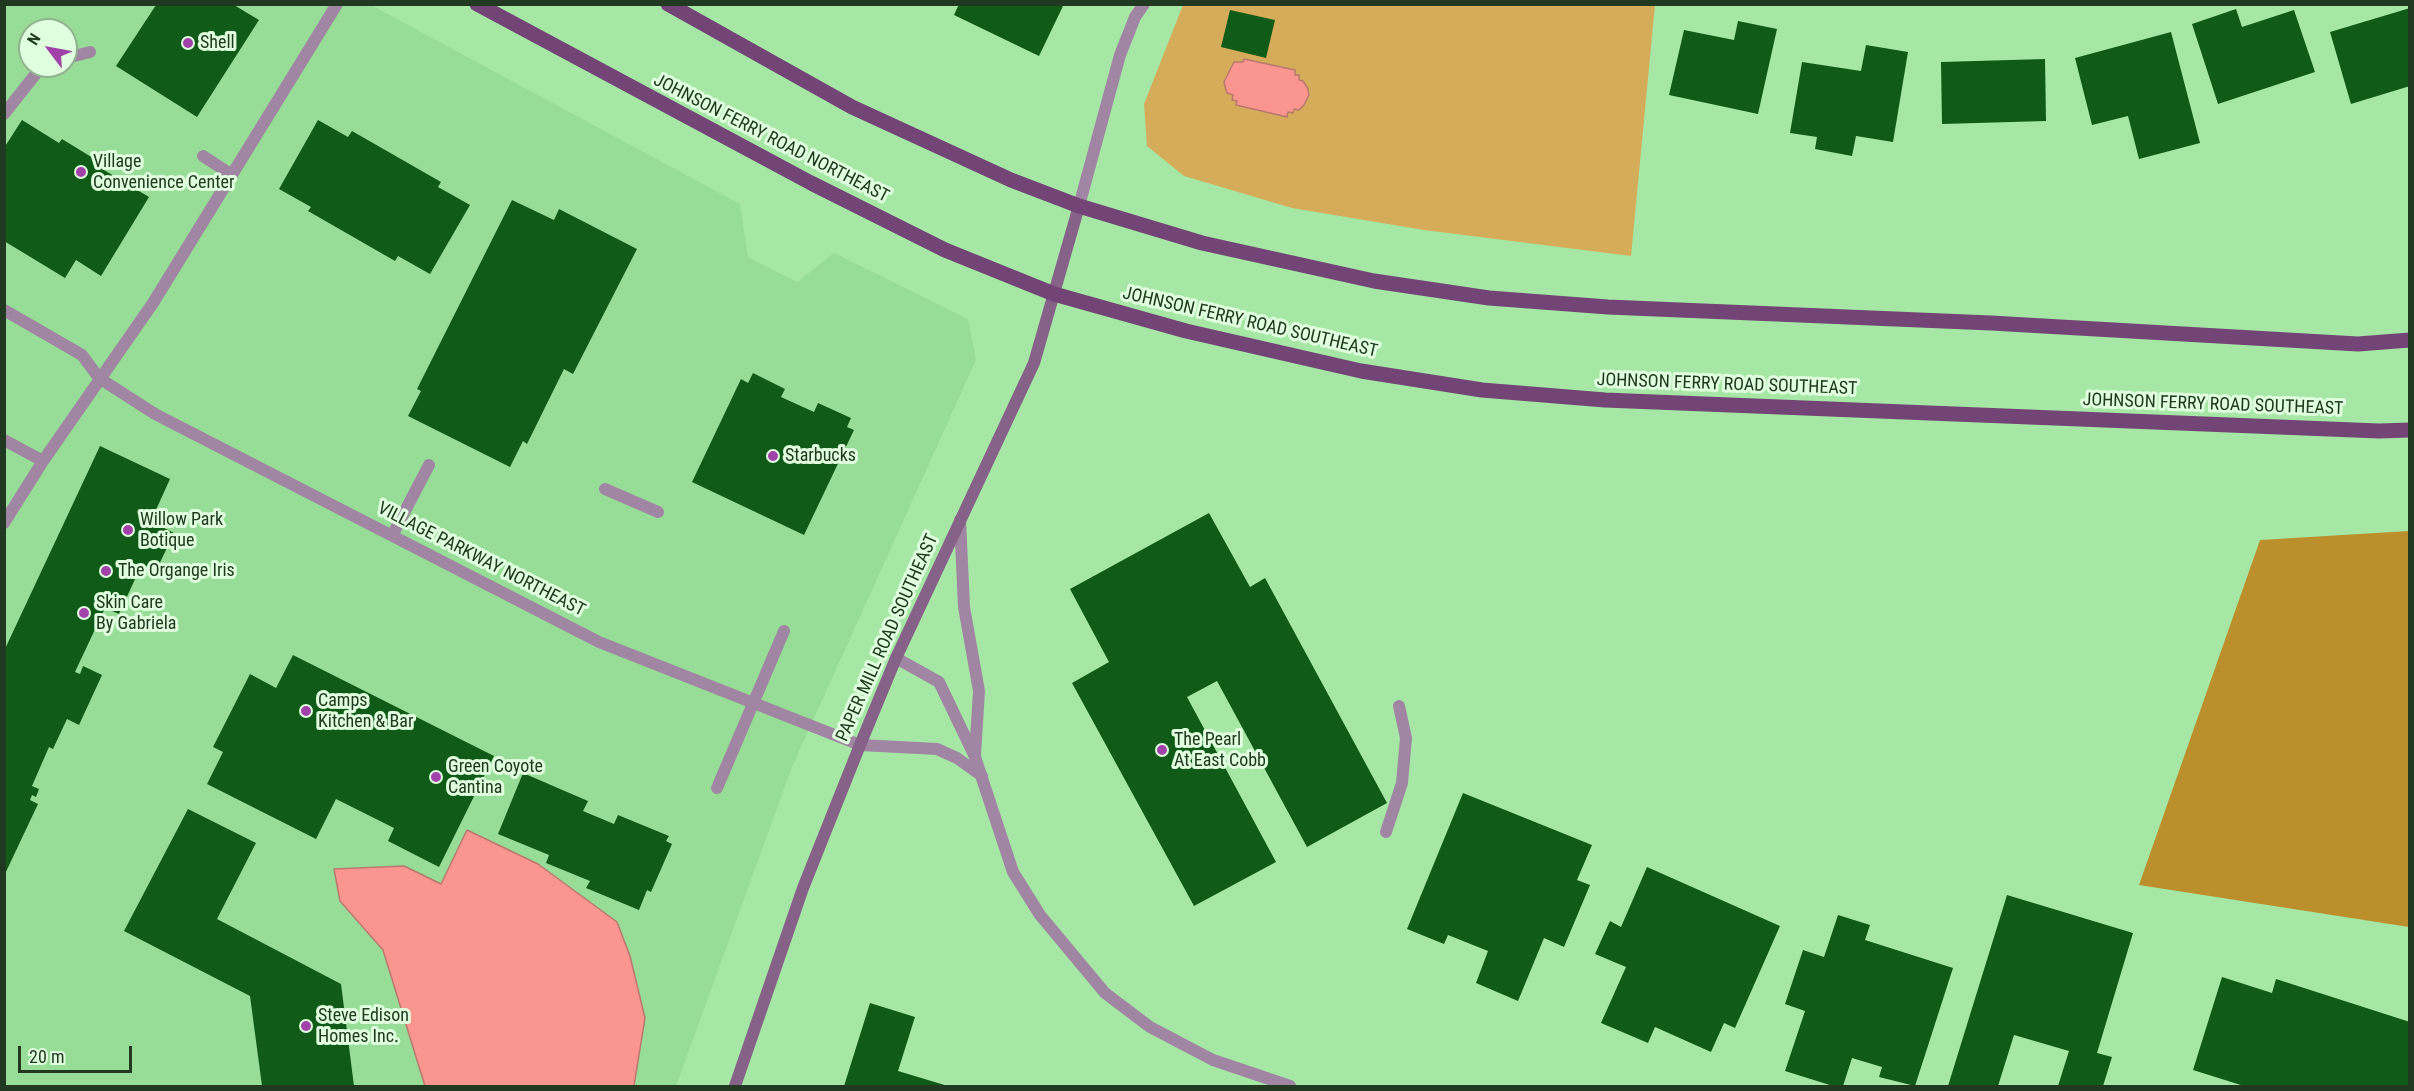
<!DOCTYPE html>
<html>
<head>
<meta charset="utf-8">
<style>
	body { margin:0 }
	#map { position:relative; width:2414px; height:1091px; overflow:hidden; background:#a7e7a6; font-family:"Roboto Condensed",sans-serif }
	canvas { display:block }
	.frame { position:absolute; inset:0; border:6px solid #203920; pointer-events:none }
	.north { position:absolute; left:18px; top:18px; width:60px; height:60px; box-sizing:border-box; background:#dfffde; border:2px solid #93b092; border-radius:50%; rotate:302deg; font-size:16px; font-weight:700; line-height:24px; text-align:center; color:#203920 }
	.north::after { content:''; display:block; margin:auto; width:21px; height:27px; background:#a142aa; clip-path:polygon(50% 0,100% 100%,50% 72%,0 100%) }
	.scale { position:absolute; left:18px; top:1046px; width:114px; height:27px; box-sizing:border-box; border:3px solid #203920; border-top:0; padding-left:8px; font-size:18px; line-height:21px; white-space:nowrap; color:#203920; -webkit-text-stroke:4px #dfffde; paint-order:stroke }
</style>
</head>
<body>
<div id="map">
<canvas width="2414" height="1091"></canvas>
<div class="frame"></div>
<div class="north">N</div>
<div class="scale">20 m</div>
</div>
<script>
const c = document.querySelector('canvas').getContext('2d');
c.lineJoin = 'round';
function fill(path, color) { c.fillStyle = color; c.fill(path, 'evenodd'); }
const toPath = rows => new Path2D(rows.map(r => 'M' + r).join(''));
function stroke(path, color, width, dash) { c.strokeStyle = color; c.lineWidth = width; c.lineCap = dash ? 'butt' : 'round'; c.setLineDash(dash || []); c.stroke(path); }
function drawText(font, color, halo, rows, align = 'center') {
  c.font = font + ' "Roboto Condensed",sans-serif'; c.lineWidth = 6; c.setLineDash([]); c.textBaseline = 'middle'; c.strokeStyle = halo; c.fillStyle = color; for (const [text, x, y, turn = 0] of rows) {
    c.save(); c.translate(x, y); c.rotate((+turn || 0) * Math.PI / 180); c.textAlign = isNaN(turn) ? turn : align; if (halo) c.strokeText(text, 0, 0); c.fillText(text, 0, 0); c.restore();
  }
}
fill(toPath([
	[5,5,371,5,740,204,748,257,797,282,834,253,968,319,976,360,792,767,676,1086,5,1086],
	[30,30,66,30,66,66,30,66]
]), '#98dd97');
fill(toPath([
	[1183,5,1655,5,1631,256,1424,230,1292,208,1184,176,1147,146,1144,104]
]), '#d5ad5a');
fill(toPath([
	[2409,531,2409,927,2139,885,2260,540]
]), '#bb902c');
const water = toPath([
	[1244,59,1295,70,1295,75,1299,75,1299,80,1303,81,1308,89,1309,95,1304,105,1299,110,1294,109,1293,113,1288,112,1287,117,1236,105,1237,101,1232,100,1233,95,1227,93,1224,82,1234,62,1243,62,1244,59],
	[467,830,538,864,617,922,630,956,645,1018,634,1086,425,1086,383,950,340,901,334,869,404,866,441,884,467,830]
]);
fill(water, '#fb958f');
stroke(water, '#b9796e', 1.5);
fill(toPath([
	[959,4,1064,4,1039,56,954,15],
	[156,5,234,5,259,20,197,117,116,66],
	[2410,8,2410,86,2351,104,2330,32],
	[2236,9,2242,27,2294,10,2315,72,2218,104,2192,24],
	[1230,10,1275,20,1266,58,1221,47],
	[1738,21,1777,29,1758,114,1669,95,1684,30,1734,40],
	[2171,32,2200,143,2139,159,2128,116,2092,125,2075,58],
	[1866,45,1908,52,1893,142,1856,136,1852,156,1815,149,1817,137,1790,133,1802,62,1861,71],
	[2045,59,2046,121,1942,124,1941,62],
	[22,120,59,143,62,139,106,166,104,170,149,197,101,276,76,260,65,278,4,241,4,148],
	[318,120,348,137,352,131,441,182,438,187,470,205,430,274,398,256,395,261,308,211,311,207,279,189],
	[512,200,554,220,559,209,637,249,573,374,564,369,527,444,523,441,510,467,408,416,421,391,417,389],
	[753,373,785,389,781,397,814,412,818,403,851,418,847,427,854,430,804,535,692,482,741,379,748,383],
	[100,446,170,479,155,512,169,518,164,528,174,533,156,571,142,564,119,614,105,608,75,672,80,674,83,666,102,675,79,725,67,719,53,749,49,747,32,786,39,789,36,797,32,795,30,800,38,804,4,876,4,651],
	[1209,513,1250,587,1265,578,1387,803,1307,847,1217,681,1187,697,1276,862,1194,906,1072,683,1109,662,1070,589],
	[293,655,494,756,439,867,388,841,394,828,336,799,316,839,207,784,223,752,213,747,250,674,276,688],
	[523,773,588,801,583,811,614,824,618,815,669,836,666,841,672,844,651,892,647,890,639,910,586,888,590,881,546,863,549,855,498,834],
	[1463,793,1592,845,1577,880,1590,885,1564,947,1544,938,1518,1001,1476,983,1488,951,1448,935,1444,944,1407,929],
	[188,809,256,843,217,919,341,984,354,1086,262,1086,250,996,124,931],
	[1647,867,1780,926,1735,1028,1724,1023,1711,1052,1655,1027,1648,1043,1601,1023,1626,967,1595,954,1610,921,1621,927],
	[2007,895,2133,933,2097,1053,2112,1057,2103,1086,2058,1086,2069,1051,2014,1035,1998,1086,1948,1086],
	[1838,915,1870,925,1865,940,1953,968,1915,1086,1879,1077,1882,1067,1852,1058,1843,1086,1833,1086,1785,1071,1805,1011,1785,1004,1803,950,1824,957],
	[2222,977,2272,993,2276,979,2410,1022,2410,1086,2244,1086,2193,1070],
	[870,1003,915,1017,898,1071,948,1086,844,1086]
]), '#105b17');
stroke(toPath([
	[66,58,90,52],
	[4,114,42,66],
	[203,156,232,175],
	[4,310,82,355,99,378],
	[605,489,658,512],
	[393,534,429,465],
	[717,788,784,631],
	[1386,832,1402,783,1406,738,1399,706]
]), '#a086a2', 12);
stroke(toPath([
	[1079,206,1120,55,1135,17,1144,4],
	[99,378,155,414,599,642,860,745,937,749,957,758,982,776],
	[4,440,43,461],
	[960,520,964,607,979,691,975,755],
	[4,523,43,461,153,303,337,4],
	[896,658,939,682,975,757,1013,872,1040,915,1105,993,1150,1027,1213,1060,1290,1086]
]), '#a086a2', 12);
stroke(toPath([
	[735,1086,803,888,860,745,896,658,1034,363,1079,206]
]), '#866188', 12);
stroke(toPath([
	[477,4,811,183,945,250,1054,294,1186,331,1361,371,1482,390,1605,400,2379,431,2410,430],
	[668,4,852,107,1011,180,1079,206,1202,243,1374,281,1489,298,1608,307,1991,323,2358,344,2410,340]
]), '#724576', 15);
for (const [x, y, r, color] of [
	[188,43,6,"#a142aa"],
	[81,172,6,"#a142aa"],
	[773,456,6,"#a142aa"],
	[128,530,6,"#a142aa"],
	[106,571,6,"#a142aa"],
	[84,613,6,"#a142aa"],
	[306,711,6,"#a142aa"],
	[1162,750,6,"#a142aa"],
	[436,777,6,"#a142aa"],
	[306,1026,6,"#a142aa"]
]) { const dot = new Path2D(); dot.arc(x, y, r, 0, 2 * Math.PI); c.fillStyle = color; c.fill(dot); stroke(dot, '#dfffde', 2); }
drawText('18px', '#203920', '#dfffde', [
	["Shell",200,43],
	["Village",93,162],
	["Convenience Center",93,183],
	["Starbucks",785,456],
	["Willow Park",140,520],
	["Botique",140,541],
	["The Organge Iris",118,571],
	["Skin Care",96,603],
	["By Gabriela",96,624],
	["Camps",318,701],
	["Kitchen & Bar",318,722],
	["The Pearl",1174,740],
	["At East Cobb",1174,761],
	["Green Coyote",448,767],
	["Cantina",448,788],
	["Steve Edison",318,1016],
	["Homes Inc.",318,1037]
], 'left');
drawText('18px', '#203920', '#dfffde', [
	["JOHNSON FERRY ROAD NORTHEAST",771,139,27],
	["JOHNSON FERRY ROAD SOUTHEAST",1250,323,13],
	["JOHNSON FERRY ROAD SOUTHEAST",1727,385,2],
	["JOHNSON FERRY ROAD SOUTHEAST",2213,405,2],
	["VILLAGE PARKWAY NORTHEAST",481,560,27],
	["PAPER MILL ROAD SOUTHEAST",888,638,-66]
]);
</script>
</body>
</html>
